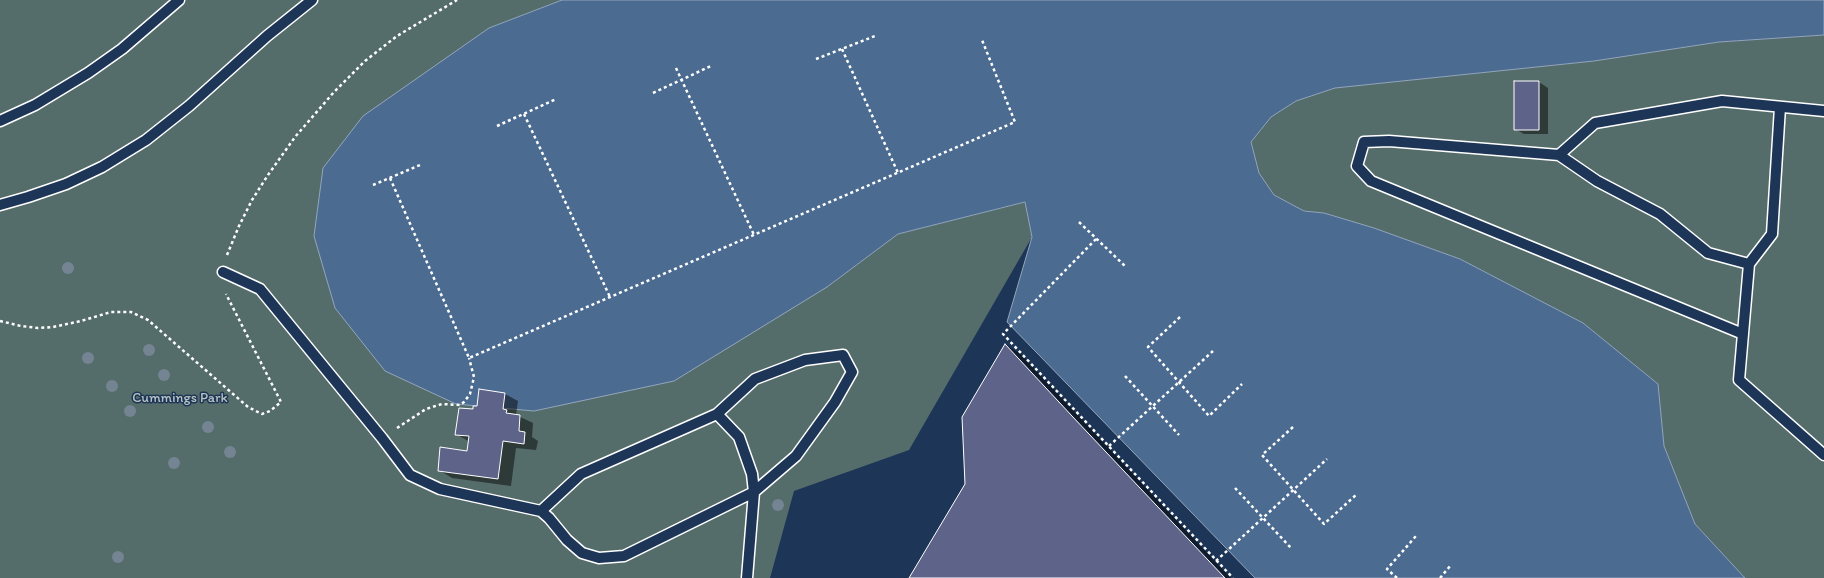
<!DOCTYPE html>
<html>
<head>
<meta charset="utf-8">
<style>
	body { margin:0 }
	canvas { display:block; background:#1d3557 }
</style>
</head>
<body>
<canvas width="1824" height="578"></canvas>
<script>
const c = document.querySelector('canvas').getContext('2d');
c.lineJoin = 'round';
function fill(path, color) { c.fillStyle = color; c.fill(path, 'evenodd'); }
const toPath = rows => new Path2D(rows.map(r => 'M' + r).join(''));
function stroke(path, color, width, dash) { c.strokeStyle = color; c.lineWidth = width; c.lineCap = dash ? 'butt' : 'round'; c.setLineDash(dash || []); c.stroke(path); }
function drawText(font, color, halo, rows, align = 'center') {
  c.font = font + ' Itim,sans-serif'; c.lineWidth = 3; c.setLineDash([]); c.textBaseline = 'middle'; c.strokeStyle = halo; c.fillStyle = color; for (const [text, x, y, turn = 0] of rows) {
    c.save(); c.translate(x, y); c.rotate((+turn || 0) * Math.PI / 180); c.textAlign = isNaN(turn) ? turn : align; if (halo) c.strokeText(text, 0, 0); c.fillText(text, 0, 0); c.restore();
  }
}
fill(toPath([
	[0,0,562,0,489,28,827,287,898,234,1026,202,1032,237,909,450,794,491,770,578,0,578],
	[1824,35,1824,578,1745,578,1695,524,1664,446,1658,384,1583,323,1460,259,1374,228,1324,213,1304,211,1274,195,1259,173,1251,142,1271,117,1296,101,1335,88,1594,61,1719,42]
]), '#556d6a');
const water = toPath([
	[562,0,1824,0,1824,35,1719,42,1594,61,1335,88,1296,101,1271,117,1251,142,1259,173,1274,195,1304,211,1324,213,1374,228,1460,259,1583,323,1658,384,1664,446,1695,524,1745,578,1255,578,1007,322,1032,237,1025,202,898,234,827,287,674,381,534,411,456,404,385,371,335,308,314,236,323,168,363,116,489,28,562,0]
]);
fill(water, '#4b6b91');
stroke(water, '#93a6bd', 1);
fill(toPath([
	[1515,82,1539,82,1548,88,1548,134,1524,134,1515,129],
	[1006,345,1021,354,1231,578,910,578,966,484],
	[479,390,505,394,518,401,516,415,533,423,532,437,538,441,536,450,516,448,511,486,452,478,439,470,468,452,470,442,456,434,478,407]
]), '#0007');
const building = toPath([
	[1514,81,1539,81,1539,130,1514,130,1514,81],
	[1005,344,1072,416,1225,578,909,578,965,484,962,417,1005,344],
	[479,389,505,393,503,409,507,410,506,413,520,415,519,431,525,432,524,444,503,441,498,479,438,471,440,447,467,451,469,436,455,435,459,408,473,409,473,406,477,406,479,389]
]);
fill(building, '#5e6389');
stroke(building, '#fff', 1);
const service = toPath([
	[1780,107,1772,234,1749,264,1739,380,1824,455],
	[0,121,35,105,88,73,122,49,179,0],
	[1559,155,1597,181,1660,214,1708,253,1749,264],
	[0,205,28,197,66,184,102,167,146,140,189,106,267,36,312,0],
	[223,272,260,289,382,438,410,475,440,489,541,511],
	[1743,334,1371,181,1357,166,1364,142,1389,141,1559,155,1595,123,1722,101,1824,111],
	[717,414,755,379,805,360,843,355,852,372,835,402,796,456,754,492,624,556,599,558,582,553,567,540,549,518,541,511,581,474,717,414,739,437,752,474,754,492,747,578]
]);
stroke(service, '#fff', 13);
stroke(toPath([
	[842,49,898,173],
	[816,59,875,36],
	[676,68,754,235],
	[653,93,711,66],
	[524,114,610,297],
	[497,126,556,99],
	[390,178,469,358,1015,122,982,40],
	[373,185,420,165],
	[1079,222,1126,267],
	[1096,239,1003,334,1233,578],
	[227,255,239,226,252,200,268,175,295,137,334,92,365,61,397,36,457,0],
	[1180,317,1148,347,1209,416,1242,384],
	[0,321,21,326,38,328,53,327,81,321,111,312,131,312,148,320,248,407,262,414,270,411,281,402,226,294],
	[1125,376,1179,435],
	[1293,427,1262,455,1324,524,1357,494],
	[397,428,426,409,442,404,460,405,464,402,470,394,474,377,469,358],
	[1109,446,1213,351],
	[1235,488,1291,548],
	[1216,561,1327,459],
	[1397,578,1387,569,1416,536],
	[1440,578,1451,565]
]), '#fff', 2.5, [3, 3]);
stroke(service, '#1d3557', 10);
c.fillStyle = '#748492';
for (const [x, y] of [
	[68,268],
	[149,350],
	[88,358],
	[164,375],
	[112,386],
	[130,411],
	[208,427],
	[230,452],
	[174,463],
	[778,505],
	[118,557]
]) { c.beginPath(); c.arc(x, y, 6, 0, 2 * Math.PI); c.fill(); }
drawText('14px', '#bbc5c3', '#1d3557', [
	["Cummings Park",180,398]
]);
</script>
</body>
</html>
